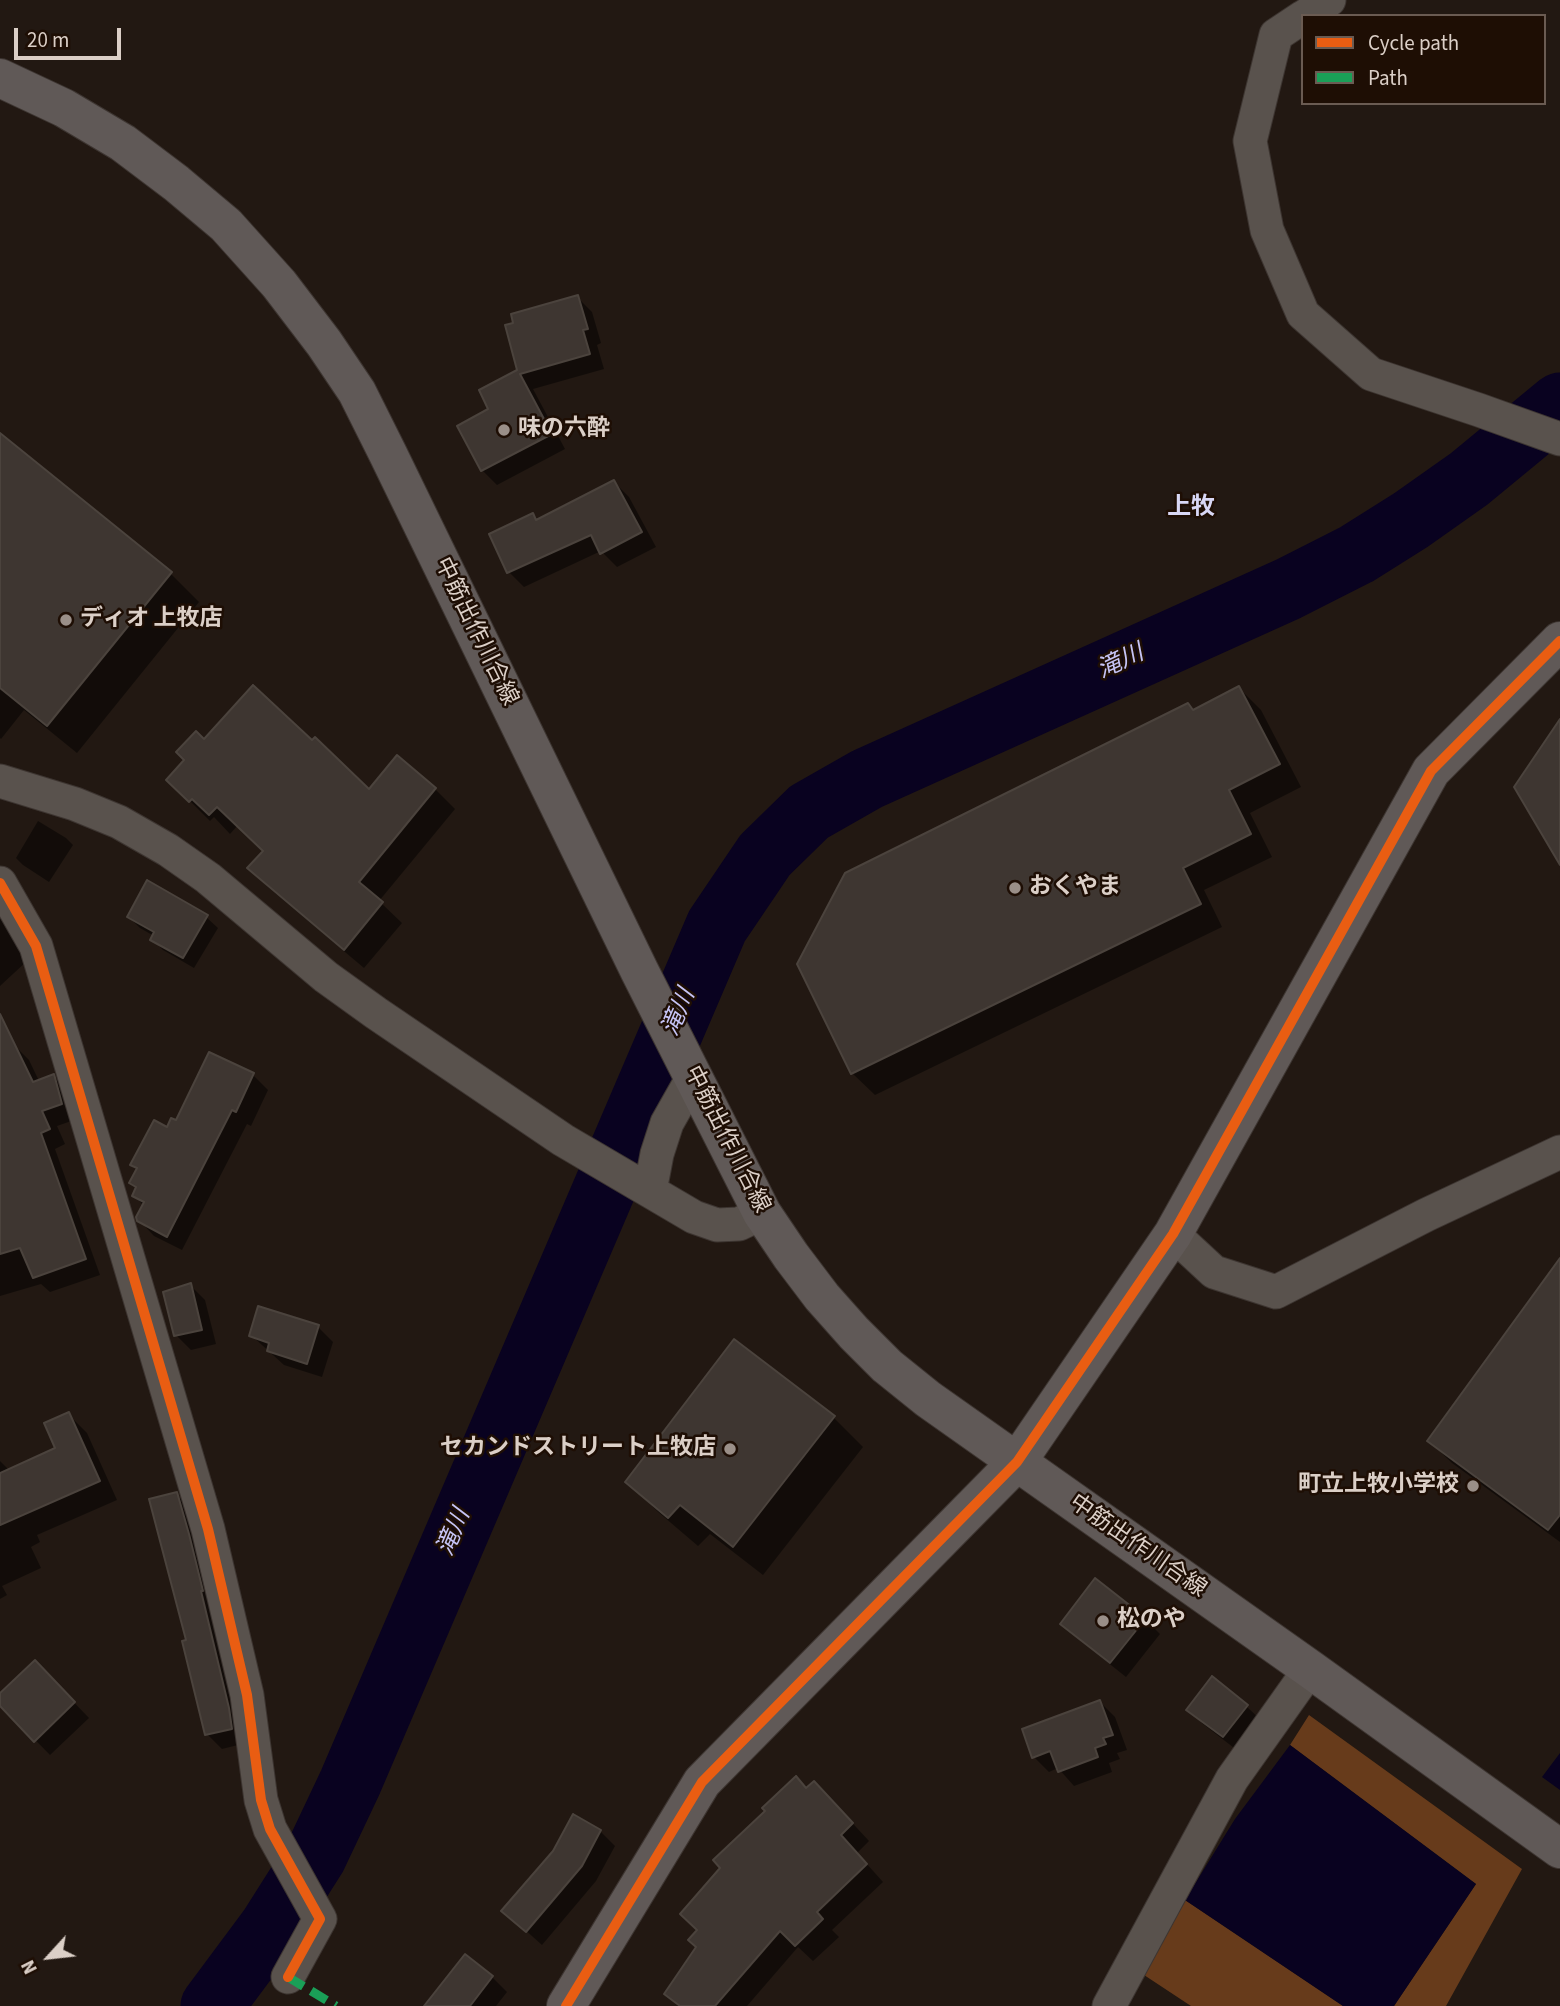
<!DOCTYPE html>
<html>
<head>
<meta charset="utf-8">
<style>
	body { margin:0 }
	#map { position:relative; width:1560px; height:2006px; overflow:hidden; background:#221812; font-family:"Source Sans 3",sans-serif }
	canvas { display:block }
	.legend { position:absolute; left:1301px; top:14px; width:245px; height:91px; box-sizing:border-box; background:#1e0e04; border:2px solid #6a5b52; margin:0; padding:9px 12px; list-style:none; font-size:21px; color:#dbcfc7 }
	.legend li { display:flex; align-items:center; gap:14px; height:35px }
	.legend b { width:35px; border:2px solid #6a5b52 }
	.north { position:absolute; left:14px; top:1922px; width:70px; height:70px; -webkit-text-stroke:5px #1e0e04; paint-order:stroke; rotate:243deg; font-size:19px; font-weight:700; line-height:28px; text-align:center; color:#dbcfc7 }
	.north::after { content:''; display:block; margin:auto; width:24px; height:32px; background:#dbcfc7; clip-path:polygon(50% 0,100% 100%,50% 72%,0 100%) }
	.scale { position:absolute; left:14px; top:28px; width:107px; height:32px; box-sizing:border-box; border:4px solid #dbcfc7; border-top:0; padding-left:9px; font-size:21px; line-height:24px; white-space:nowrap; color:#dbcfc7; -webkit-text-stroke:5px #1e0e04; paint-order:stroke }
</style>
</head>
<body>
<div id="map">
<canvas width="1560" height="2006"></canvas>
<ul class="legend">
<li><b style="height:9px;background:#e95d12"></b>Cycle path</li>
<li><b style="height:9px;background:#1a9f57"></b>Path</li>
</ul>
<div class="north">N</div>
<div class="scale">20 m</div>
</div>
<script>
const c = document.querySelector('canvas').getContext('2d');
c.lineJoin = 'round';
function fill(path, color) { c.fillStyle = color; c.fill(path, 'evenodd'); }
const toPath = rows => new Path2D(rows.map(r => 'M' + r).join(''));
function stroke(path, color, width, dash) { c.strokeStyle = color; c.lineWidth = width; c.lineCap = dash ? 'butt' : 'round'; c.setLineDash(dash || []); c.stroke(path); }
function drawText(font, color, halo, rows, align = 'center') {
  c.font = font + ' "Source Sans 3","Noto Sans JP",sans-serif'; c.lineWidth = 5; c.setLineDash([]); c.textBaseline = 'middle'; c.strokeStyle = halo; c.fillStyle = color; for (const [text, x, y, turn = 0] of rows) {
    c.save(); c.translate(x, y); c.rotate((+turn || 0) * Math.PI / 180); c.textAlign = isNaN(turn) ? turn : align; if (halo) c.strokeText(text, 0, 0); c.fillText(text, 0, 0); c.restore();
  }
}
fill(toPath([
	[1309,1715,1522,1869,1446,2006,1394,2006,1476,1884,1290,1745],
	[1185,1900,1343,2006,1191,2006,1144,1975]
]), '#673b1b');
fill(toPath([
	[1290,1745,1476,1884,1394,2006,1343,2006,1185,1900,1235,1819],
	[1560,1753,1560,1790,1542,1777]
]), '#090220');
fill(toPath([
	[577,297,592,312,601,343,597,345,604,369,533,389,565,449,497,485,482,470,491,410],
	[0,435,170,573,199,602,77,753,24,710,1,739,0,738],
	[614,482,629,497,656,547,617,567,601,551,524,587,509,572,533,516,539,521],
	[1239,688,1261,710,1301,787,1250,813,1272,857,1204,890,1222,927,875,1095,852,1073,1194,711],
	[204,741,369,792,435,789,455,809,379,901,402,923,364,968,269,888,249,868,265,852,238,825,230,834,214,817,210,821,168,779],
	[38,821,66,838,73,845,49,882,23,865,16,858],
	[0,915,27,961,0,986],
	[129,917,206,917,218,928,194,968,163,950,152,939,154,936,140,928],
	[0,1025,13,1044,29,1060,39,1081,53,1076,69,1091,77,1119,57,1126,65,1144,55,1149,100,1275,50,1292,41,1284,0,1296],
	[210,1054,253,1075,268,1090,251,1126,247,1124,182,1250,154,1236,139,1220,144,1206,134,1195,137,1189,131,1183,138,1170,133,1165,167,1129,177,1122],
	[1560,1261,1560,1542,1452,1463,1429,1441],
	[190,1285,205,1300,216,1344,191,1350,176,1335],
	[318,1327,333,1342,322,1377,284,1365,251,1335],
	[734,1342,834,1418,863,1447,763,1575,710,1534,698,1546,657,1511,628,1482],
	[68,1414,87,1433,117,1500,37,1535,40,1542,31,1547,41,1568,2,1586,7,1595,0,1599,0,1461,10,1471,58,1449],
	[176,1494,191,1509,246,1743,222,1749,207,1734,188,1641],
	[1145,1619,1160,1634,1126,1677,1077,1638,1062,1623],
	[35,1662,89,1718,50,1755,0,1704,0,1695],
	[1212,1679,1247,1707,1262,1721,1238,1751,1203,1724,1188,1710],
	[1100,1702,1115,1717,1127,1750,1117,1753,1120,1759,1109,1763,1112,1772,1074,1786,1058,1768,1049,1772,1034,1757],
	[807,1790,831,1800,869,1841,857,1853,883,1882,832,1930,839,1937,813,1961,798,1947,747,2006,678,2006,666,1994],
	[600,1831,615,1846,596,1881,542,1945,504,1911],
	[492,1977,507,1992,496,2006,427,2006]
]), '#0007');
stroke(toPath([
	[212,2006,270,1928,315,1857,350,1783,717,926,765,855,809,812,867,779,1288,589,1357,554,1411,520,1469,479,1560,404]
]), '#090220', 63);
const building = toPath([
	[578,295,588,329,583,330,590,354,520,374,552,434,481,471,457,426,488,409,479,390,517,370,505,325,513,323,511,314,578,295],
	[0,433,172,572,47,726,0,688,0,433],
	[614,480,642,532,600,554,591,535,507,573,489,534,533,513,536,520,614,480],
	[253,685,312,740,315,737,369,789,397,755,436,788,359,882,383,902,344,950,247,868,263,851,217,807,209,815,192,799,189,802,166,780,184,760,176,752,196,731,204,739,253,685],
	[1239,686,1280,764,1229,790,1251,834,1183,868,1201,904,851,1074,797,964,845,873,1188,703,1193,710,1239,686],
	[1560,719,1560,865,1514,787,1560,719],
	[147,880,208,915,183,958,150,940,154,932,127,917,147,880],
	[0,1014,33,1082,54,1074,62,1104,42,1111,50,1129,41,1133,86,1259,33,1278,20,1248,0,1254,0,1014],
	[209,1052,254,1073,236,1112,232,1110,167,1237,137,1221,136,1217,144,1202,132,1196,136,1187,129,1183,137,1168,130,1165,154,1120,167,1127,171,1118,176,1120,209,1052],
	[1560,1258,1560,1515,1548,1530,1427,1441,1560,1258],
	[191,1283,202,1330,174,1336,163,1292,191,1283],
	[258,1306,319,1325,307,1364,267,1351,269,1343,249,1336,258,1306],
	[734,1339,835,1416,733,1547,680,1505,668,1518,625,1482,734,1339],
	[69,1412,100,1481,0,1525,0,1473,55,1448,44,1423,69,1412],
	[177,1492,189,1534,203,1591,201,1591,229,1708,232,1729,205,1735,182,1641,186,1640,149,1499,177,1492],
	[1095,1578,1146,1618,1110,1663,1060,1624,1095,1578],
	[35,1660,75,1702,34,1742,0,1706,0,1693,35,1660],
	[1212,1676,1248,1705,1223,1737,1186,1710,1212,1676],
	[1100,1700,1113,1735,1103,1738,1106,1744,1095,1748,1098,1757,1058,1772,1050,1751,1032,1758,1022,1729,1100,1700],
	[796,1776,806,1788,814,1781,853,1823,841,1835,867,1864,817,1912,823,1919,795,1946,780,1931,715,2006,680,2006,664,1994,696,1947,688,1940,697,1930,680,1914,720,1868,713,1860,765,1811,762,1808,796,1776],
	[573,1814,601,1830,582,1866,526,1932,501,1911,553,1851,573,1814],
	[465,1954,493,1976,470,2006,424,2006,465,1954]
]);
fill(building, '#3e3631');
stroke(building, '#4b433d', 2);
const street = toPath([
	[1305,16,1329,0],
	[1303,17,1276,35,1250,141,1267,230,1303,314,1371,374,1479,410,1560,439],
	[0,781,75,804,119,822,168,850,208,878,326,977,376,1013,563,1140,694,1217,717,1225,739,1224,762,1213],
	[0,883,36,946,208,1529,247,1695,261,1800,270,1829,320,1919,288,1977],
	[650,1191,657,1154,667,1123,693,1077],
	[1173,1234,1214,1272,1276,1292,1426,1215,1560,1152],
	[1109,2006,1232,1779,1310,1669]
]);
const secondary = toPath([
	[0,78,64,108,123,143,176,183,226,225,279,284,324,343,357,392,388,454,640,972,762,1213,791,1256,822,1297,854,1333,887,1366,928,1399,1310,1669,1560,1849],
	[566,2006,702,1782,1017,1462,1173,1234,1431,771,1560,641]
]);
stroke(street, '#3d3531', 35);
stroke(secondary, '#3d3531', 40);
stroke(street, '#59524d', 33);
stroke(secondary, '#605957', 38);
stroke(toPath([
	[288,1977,336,2006]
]), '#1a9f57', 9, [18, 9]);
stroke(toPath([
	[0,883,36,946,208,1529,247,1695,261,1800,270,1829,320,1919,288,1977],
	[566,2006,702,1782,1017,1462,1173,1234,1431,771,1560,641]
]), '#e95d12', 10);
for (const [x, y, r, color] of [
	[504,430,7,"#9a8f88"],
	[66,620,7,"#9a8f88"],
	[1015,888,7,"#9a8f88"],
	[730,1449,7,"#9a8f88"],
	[1473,1486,7,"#9a8f88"],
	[1103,1621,7,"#9a8f88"]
]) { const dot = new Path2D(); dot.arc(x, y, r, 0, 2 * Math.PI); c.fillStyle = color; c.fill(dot); stroke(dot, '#1e0e04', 2.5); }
drawText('bold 23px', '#dbcfc7', '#1e0e04', [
	["味の六酔",518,430],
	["ディオ 上牧店",80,620],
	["おくやま",1029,888],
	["セカンドストリート上牧店",716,1449,"right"],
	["町立上牧小学校",1459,1486,"right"],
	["松のや",1117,1621]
], 'left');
drawText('23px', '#dbcfc7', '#1e0e04', [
	["中筋出作川合線",475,632,64],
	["中筋出作川合線",726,1140,63],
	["中筋出作川合線",1137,1547,35]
]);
drawText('bold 24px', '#d8d7f5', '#1e0e04', [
	["上牧",1191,509]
]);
drawText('italic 24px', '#c6c4f6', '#1e0e04', [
	["滝川",1121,663,-25],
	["滝川",680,1013,-67],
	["滝川",455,1533,-67]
]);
</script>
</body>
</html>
